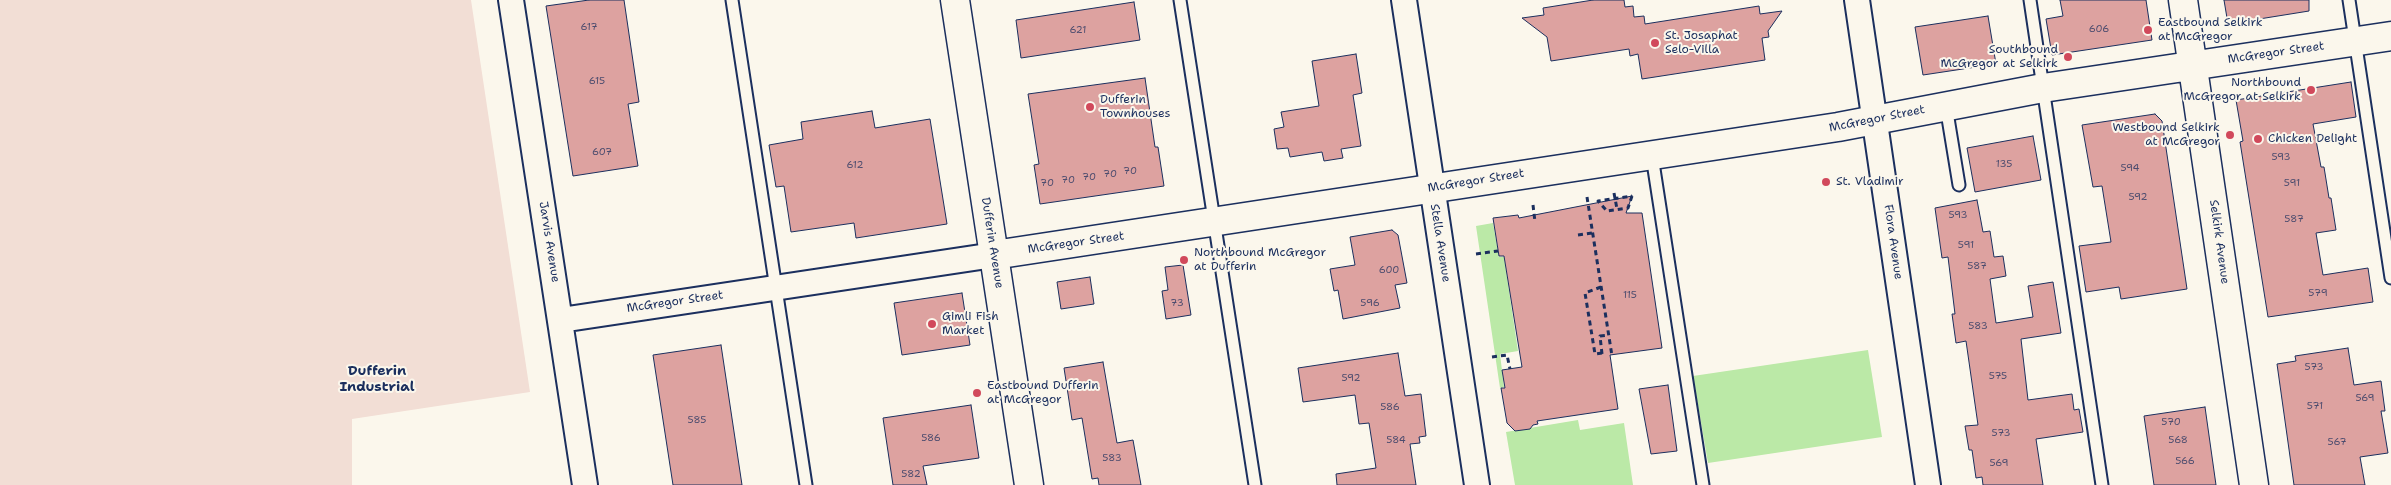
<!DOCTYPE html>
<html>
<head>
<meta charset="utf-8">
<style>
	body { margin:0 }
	canvas { display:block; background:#fbf7ec }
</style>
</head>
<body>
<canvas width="2391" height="485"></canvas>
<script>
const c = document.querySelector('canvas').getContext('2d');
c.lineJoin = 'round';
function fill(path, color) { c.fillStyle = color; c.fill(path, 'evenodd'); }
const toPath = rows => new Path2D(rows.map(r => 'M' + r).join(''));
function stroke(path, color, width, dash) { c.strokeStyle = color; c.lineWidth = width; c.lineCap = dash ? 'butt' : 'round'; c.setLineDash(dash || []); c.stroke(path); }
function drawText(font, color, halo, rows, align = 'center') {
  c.font = font + ' "Shantell Sans",sans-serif'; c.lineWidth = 4; c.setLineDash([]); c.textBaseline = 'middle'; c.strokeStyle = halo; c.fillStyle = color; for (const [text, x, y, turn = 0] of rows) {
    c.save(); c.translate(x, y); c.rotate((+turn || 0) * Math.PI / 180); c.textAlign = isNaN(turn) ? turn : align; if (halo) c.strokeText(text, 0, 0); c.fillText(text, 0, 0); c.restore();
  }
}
fill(toPath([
	[0,0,471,0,530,392,352,419,352,485,0,485]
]), '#f2ded5');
fill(toPath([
	[1493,223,1499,257,1504,257,1518,351,1500,354,1504,387,1500,388,1476,226],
	[1868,350,1882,437,1708,463,1693,376],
	[1578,420,1580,430,1624,423,1633,485,1515,485,1506,432]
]), '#bbe9a7');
const building = toPath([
	[589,0,624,0,639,102,628,104,638,166,573,176,546,6,589,0],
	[1593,0,1624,0,1625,7,1633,6,1634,17,1644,16,1645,24,1759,6,1760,14,1782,11,1768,31,1769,37,1762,38,1765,60,1642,79,1638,54,1630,56,1629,49,1551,61,1547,37,1522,18,1544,15,1543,8,1593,0],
	[2060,0,2146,0,2152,40,2052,55,2046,19,2063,16,2060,0],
	[2224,0,2309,0,2309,11,2228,24,2224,0],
	[1134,2,1140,40,1021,58,1016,20,1134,2],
	[1988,16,1996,64,1923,75,1915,27,1988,16],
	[1356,54,1362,93,1353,95,1361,146,1341,149,1343,158,1324,161,1322,152,1290,157,1288,148,1277,149,1274,129,1284,127,1281,112,1319,106,1312,61,1356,54],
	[1145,78,1155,147,1158,147,1164,186,1040,204,1034,165,1039,164,1028,94,1145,78],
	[2351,82,2356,117,2313,124,2321,167,2324,167,2329,198,2331,198,2336,230,2316,233,2323,275,2368,268,2373,302,2268,317,2240,142,2243,141,2236,100,2351,82],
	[872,111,875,128,930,119,947,224,856,238,854,223,791,232,784,186,776,187,769,145,803,139,801,122,872,111],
	[2155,114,2162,121,2187,289,2121,299,2119,287,2086,292,2079,246,2111,242,2102,186,2093,187,2082,125,2155,114],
	[2033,136,2041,180,1975,192,1967,148,2033,136],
	[1632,196,1626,213,1642,213,1662,348,1610,355,1618,409,1537,421,1538,424,1533,425,1530,429,1515,431,1507,423,1501,388,1505,388,1502,370,1522,367,1504,256,1499,256,1493,218,1518,215,1519,218,1632,196],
	[1977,200,1983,232,1990,231,1994,257,2003,256,2006,276,1990,279,1996,323,2033,317,2028,286,2053,282,2061,333,2021,339,2028,400,2072,394,2074,410,2079,409,2083,432,2036,439,2043,485,1983,485,1982,477,1976,478,1972,450,1969,450,1965,426,1978,425,1966,341,1956,343,1952,314,1955,314,1948,257,1942,258,1935,208,1977,200],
	[1392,230,1398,235,1407,283,1395,285,1400,308,1343,319,1338,290,1334,291,1330,269,1355,265,1350,237,1392,230],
	[1183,265,1191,315,1166,319,1162,291,1168,290,1165,267,1183,265],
	[1090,277,1094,304,1061,309,1057,282,1090,277],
	[962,293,970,345,902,355,894,303,962,293],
	[721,345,742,485,673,485,653,355,721,345],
	[2348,348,2354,385,2381,381,2385,411,2381,411,2388,453,2360,457,2365,485,2294,485,2277,364,2296,361,2295,356,2348,348],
	[1398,353,1405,396,1421,394,1426,436,1419,437,1420,443,1410,444,1416,485,1337,485,1336,474,1376,468,1369,423,1359,424,1355,395,1303,402,1298,368,1398,353],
	[1103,362,1117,443,1133,440,1141,485,1099,485,1098,478,1092,479,1082,418,1072,420,1064,368,1103,362],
	[1668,385,1677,451,1651,454,1639,389,1668,385],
	[971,405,979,458,923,466,927,485,893,485,883,418,971,405],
	[2205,407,2216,485,2154,485,2144,416,2205,407]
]);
fill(building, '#dda2a0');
stroke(building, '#1b2f5e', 1);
const lane = toPath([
	[732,0,806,485],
	[1180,0,1255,485],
	[2030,0,2102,485],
	[2349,0,2391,278],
	[1946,106,1959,185],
	[1652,156,1703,485]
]);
const street = toPath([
	[511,0,585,485],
	[1404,0,1477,485],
	[1857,0,1928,485],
	[561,320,994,255]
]);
const secondary = toPath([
	[955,0,1029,485],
	[2183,0,2254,485],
	[994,255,1838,127,2043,88,2391,36]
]);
stroke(lane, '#1b2f5e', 15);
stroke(street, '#1b2f5e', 28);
stroke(secondary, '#1b2f5e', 31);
stroke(toPath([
	[1614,193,1617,209],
	[1632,196,1628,208,1607,211,1598,201,1632,196],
	[1587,197,1612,356],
	[1533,205,1535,222],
	[1578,235,1592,233],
	[1476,254,1498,251],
	[1601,287,1585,293,1595,354,1602,353],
	[1602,354,1600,336,1609,335],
	[1492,357,1507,355,1510,369]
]), '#1b2f5e', 3, [5, 4]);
stroke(lane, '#fbf7ec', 11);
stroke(street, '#fbf7ec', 24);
stroke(secondary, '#fbf7ec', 28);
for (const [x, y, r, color] of [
	[2148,30,5,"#d1495b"],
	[1655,43,5,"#d1495b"],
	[2068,57,5,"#d1495b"],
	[2311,90,5,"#d1495b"],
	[1090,107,5,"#d1495b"],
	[2230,135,5,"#d1495b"],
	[2258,139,5,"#d1495b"],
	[1826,182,5,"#d1495b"],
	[1184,260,5,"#d1495b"],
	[932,324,5,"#d1495b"],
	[977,393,5,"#d1495b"]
]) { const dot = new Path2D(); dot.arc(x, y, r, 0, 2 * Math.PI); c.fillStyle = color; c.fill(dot); stroke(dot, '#fbf7ec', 2); }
drawText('10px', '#4c4c6e', null, [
	["617",589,27],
	["606",2099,29],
	["621",1078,30],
	["615",597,81],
	["607",602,152],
	["593",2281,157],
	["135",2004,164],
	["612",855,165],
	["594",2130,168],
	["70",1130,171],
	["70",1110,174],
	["70",1089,177],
	["70",1068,180],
	["70",1047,183],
	["591",2292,183],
	["592",2138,197],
	["593",1958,215],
	["587",2294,219],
	["591",1966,245],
	["587",1977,266],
	["600",1389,270],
	["579",2318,293],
	["115",1630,295],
	["73",1177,303],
	["596",1370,303],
	["583",1978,326],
	["573",2314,367],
	["575",1998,376],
	["592",1351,378],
	["569",2365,398],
	["571",2315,406],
	["586",1390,407],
	["585",697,420],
	["570",2171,422],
	["573",2001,433],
	["586",931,438],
	["584",1396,440],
	["568",2178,440],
	["567",2337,442],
	["583",1112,458],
	["566",2185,461],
	["569",1999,463],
	["582",911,474]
]);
drawText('12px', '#1b2f5e', '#fbf7ec', [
	["Eastbound Selkirk",2158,23],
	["at McGregor",2158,37],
	["St. Josaphat",1665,36],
	["Selo-Villa",1665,50],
	["Southbound",2058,50,"right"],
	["McGregor at Selkirk",2058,64,"right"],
	["Northbound",2301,83,"right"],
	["McGregor at Selkirk",2301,97,"right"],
	["Dufferin",1100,100],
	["Townhouses",1100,114],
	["Westbound Selkirk",2220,128,"right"],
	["at McGregor",2220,142,"right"],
	["Chicken Delight",2268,139],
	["St. Vladimir",1836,182],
	["Northbound McGregor",1194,253],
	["at Dufferin",1194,267],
	["Gimli Fish",942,317],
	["Market",942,331],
	["Eastbound Dufferin",987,386],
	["at McGregor",987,400]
], 'left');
drawText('12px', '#1b2f5e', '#fbf7ec', [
	["McGregor Street",2276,53,-8],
	["McGregor Street",1877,119,-11],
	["McGregor Street",1476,181,-9],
	["Jarvis Avenue",549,242,81],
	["Flora Avenue",1893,242,82],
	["Selkirk Avenue",2219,242,82],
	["Dufferin Avenue",992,243,81],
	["McGregor Street",1076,243,-8],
	["Stella Avenue",1440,243,81],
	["McGregor Street",675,302,-8]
]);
drawText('bold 14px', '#1b2f5e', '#fbf7ec', [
	["Dufferin",377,371],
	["Industrial",377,387]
]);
</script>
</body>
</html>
